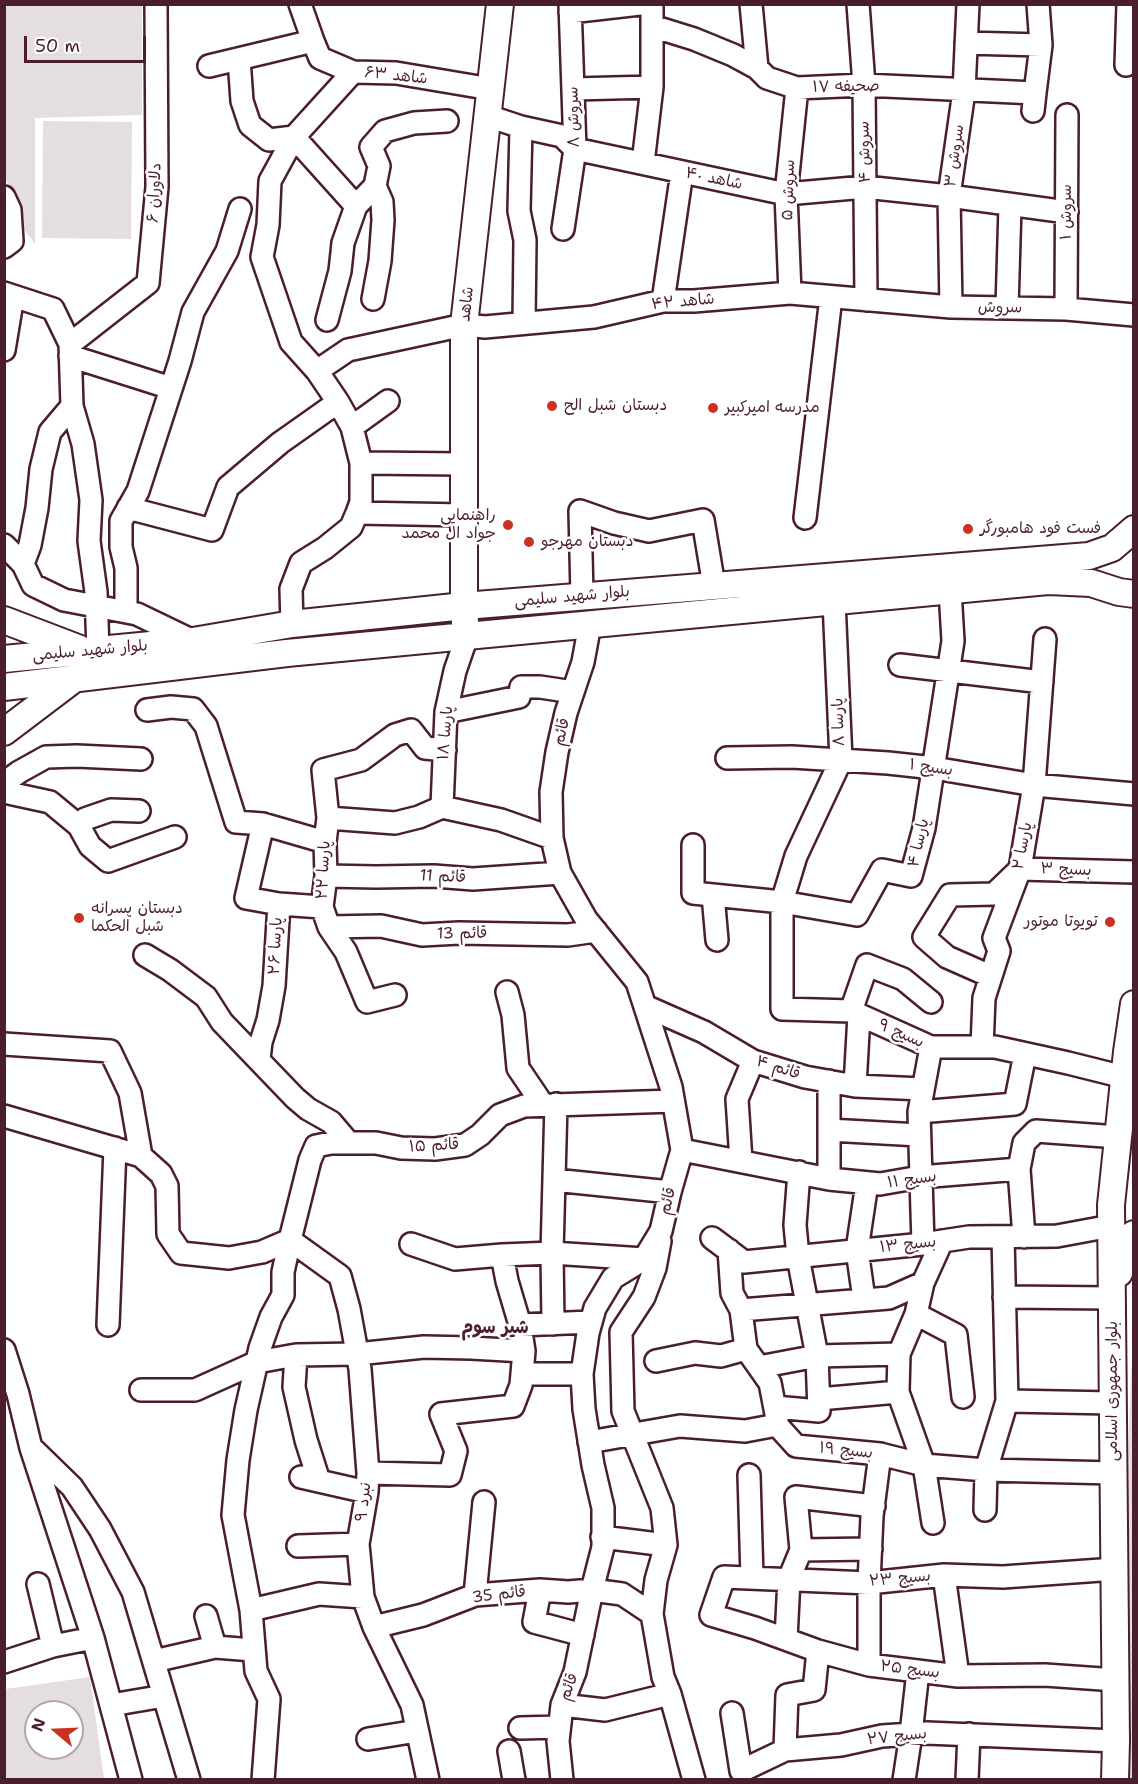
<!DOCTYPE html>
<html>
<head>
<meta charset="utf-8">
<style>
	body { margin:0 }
	#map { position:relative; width:1138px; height:1784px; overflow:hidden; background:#fff; font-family:"Shantell Sans",sans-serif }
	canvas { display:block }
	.frame { position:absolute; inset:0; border:6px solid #4a1f2b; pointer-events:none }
	.north { position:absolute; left:24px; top:1700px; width:60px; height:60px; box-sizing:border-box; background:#fff; border:2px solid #b7a5aa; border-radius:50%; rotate:289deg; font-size:16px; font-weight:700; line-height:24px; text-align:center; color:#4a1f2b }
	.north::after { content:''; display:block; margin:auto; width:21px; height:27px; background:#c8321e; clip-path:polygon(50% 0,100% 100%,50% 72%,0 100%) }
	.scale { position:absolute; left:24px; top:36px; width:122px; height:27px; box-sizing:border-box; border:3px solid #4a1f2b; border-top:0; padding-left:8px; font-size:18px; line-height:21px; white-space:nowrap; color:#4a1f2b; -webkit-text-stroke:4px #fff; paint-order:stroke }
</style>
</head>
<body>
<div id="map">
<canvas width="1138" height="1784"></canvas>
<div class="frame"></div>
<div class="north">N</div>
<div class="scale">50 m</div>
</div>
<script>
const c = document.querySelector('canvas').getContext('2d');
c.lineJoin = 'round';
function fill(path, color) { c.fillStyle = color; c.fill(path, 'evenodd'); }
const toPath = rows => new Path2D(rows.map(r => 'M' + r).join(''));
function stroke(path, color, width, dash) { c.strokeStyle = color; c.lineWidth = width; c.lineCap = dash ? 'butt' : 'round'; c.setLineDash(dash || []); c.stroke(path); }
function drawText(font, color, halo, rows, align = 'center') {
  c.font = font + ' "Shantell Sans","Playpen Sans Arabic",sans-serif'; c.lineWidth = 5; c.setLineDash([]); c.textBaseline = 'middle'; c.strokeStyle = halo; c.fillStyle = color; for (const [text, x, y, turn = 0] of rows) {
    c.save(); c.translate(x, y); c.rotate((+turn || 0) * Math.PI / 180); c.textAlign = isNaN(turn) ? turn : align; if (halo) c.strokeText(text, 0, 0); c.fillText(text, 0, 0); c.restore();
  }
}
fill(toPath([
	[5,5,142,5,142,115,35,118,35,244,23,228,5,177],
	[43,121,132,122,131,239,42,238],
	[1133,1332,1133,1714,1132,1779,1125,1780,1129,1423],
	[90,1677,104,1779,5,1779,5,1689],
	[36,1712,72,1712,72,1748,36,1748]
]), '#e5dee0');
const minor = toPath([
	[300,4,313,41],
	[751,4,757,68],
	[858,4,864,85,866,300],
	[570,12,640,4],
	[652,26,694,39,733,55,757,68,767,78,797,88,864,85,1035,93,1033,111],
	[966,43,1041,45],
	[239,59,242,101,250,125,269,140,294,137,353,72],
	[1126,65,1128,4],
	[209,66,313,41,320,58,353,72,396,73,491,89],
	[574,89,652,87],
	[1035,93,1041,45,1038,4],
	[488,116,521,127,562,136,575,149,786,194,865,187,949,196,1067,212],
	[521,127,519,211,525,240,524,323],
	[643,163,652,87,652,4],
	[4,197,10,210,12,241,4,247],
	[356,206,294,137,270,181,268,225,262,257,291,342,317,371,338,402,352,427,361,463,361,502,357,513],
	[563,229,575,149,570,4],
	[4,293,53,309,70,344,72,406,83,444,91,500,89,541,96,592,98,651],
	[790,293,786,194,797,88],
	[373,299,380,261,383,220,382,202,375,186],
	[663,301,682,172],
	[951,307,949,196,964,91,968,4],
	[1007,308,1010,206],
	[1066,309,1067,115],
	[327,320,340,271,343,243,356,206,375,186,379,166,371,147,385,131,414,123,447,121],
	[70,344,148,283,157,187,156,4],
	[4,350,13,296],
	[70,356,171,388],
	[317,371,348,350,464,325,485,327,594,317,663,301,694,301,790,293,951,307,1066,309,1134,315],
	[72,406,50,432,41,469,37,508,30,545,23,564,33,585,64,600,137,614,193,641],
	[352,427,388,401],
	[361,463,464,464],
	[128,508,212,530,228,487,280,443,338,402],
	[805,518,831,297],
	[4,545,23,564],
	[582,596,580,511,614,523,649,531,703,520,714,586],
	[834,601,841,760,796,856,782,902,782,1009,851,1011,931,1047,995,1047,1068,1063,1124,1077],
	[126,611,126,568,121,547,121,521,138,491,180,361,193,312,227,251,240,209],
	[292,624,291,589,301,563,325,548,351,527,357,513,464,515],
	[900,665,1042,682],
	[147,710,171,707,193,709,206,726,236,822,263,824,325,842],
	[446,712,519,697,521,687,540,687,573,692],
	[727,758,792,757,888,763,934,768,1034,785,1134,794],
	[4,783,19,772,46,757,77,756,141,759],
	[4,792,50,802,79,826,90,846,108,861,175,837],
	[442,807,501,820,552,838],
	[328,818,395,823,419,817,442,807,446,712,455,671,467,636],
	[79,826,85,819,111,810,139,811],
	[693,845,693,893,782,902,857,915,882,870,911,876,924,828,953,641,950,590],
	[326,876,376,877,434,876,473,879,560,873],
	[713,895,717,940],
	[279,904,322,907],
	[329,927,381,926,422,935,459,933,568,935,596,931],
	[145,955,170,970,206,997,222,1022,295,1098,308,1109,331,1122,348,1142],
	[990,976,947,957,924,937,950,895,994,894,1020,869,1134,872],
	[507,992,513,1015,518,1068,543,1105],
	[395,995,367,1002,346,952,329,927,322,907,326,876,325,842,328,818,323,770,361,760,395,735,411,730,425,748,445,750],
	[645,1006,704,1032,753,1061,805,1077,855,1086,923,1089],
	[851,1011,867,965,903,979,931,1002],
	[4,1044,110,1051,130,1093,141,1156],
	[982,1047,984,998,999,951,994,938,1020,869,1034,785,1045,639],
	[259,1059,261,1042,268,1020,274,986,279,904,246,898,263,824],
	[829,1081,829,1179],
	[855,1086,859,1015],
	[919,1112,1015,1104,1025,1054],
	[4,1116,141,1156,161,1174,167,1186,168,1234,181,1253,229,1258,262,1252,290,1240,283,1272,283,1295,271,1317,260,1348,246,1410,238,1460,233,1515,251,1610,256,1671,269,1699,263,1780],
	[829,1130,919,1135],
	[682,1150,829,1179,880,1184,920,1177,1019,1169,1024,1143,1036,1131,1118,1137],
	[741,1161,737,1099,753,1061],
	[1019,1169,1024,1237],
	[554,1180,670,1192],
	[712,1238,744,1262,923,1244,969,1237,1057,1236,1111,1226],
	[660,1241,655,1268,644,1297,621,1332,623,1411,662,1508,666,1545,656,1580,652,1614,663,1677,670,1694,694,1780],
	[411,1244,455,1259,502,1255,552,1253,644,1259],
	[923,1244,919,1112,931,1047],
	[729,1250,732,1293,741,1310,746,1349,770,1383,777,1419],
	[1004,1297,1112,1298],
	[864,1299,857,1250,867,1183],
	[741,1310,889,1298,923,1283],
	[916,1314,956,1335,963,1397],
	[553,1324,552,1253,556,1104],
	[108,1325,115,1148],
	[520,1325,591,1322],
	[4,1350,18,1394,31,1448,93,1638,131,1780],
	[296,1355,294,1387,306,1440,319,1481],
	[656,1361,695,1353,721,1356,746,1349],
	[759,1367,817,1356,899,1354],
	[522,1374,582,1374],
	[141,1390,195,1390,257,1362,296,1355,357,1354,424,1347,471,1348,524,1351],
	[819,1399,898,1392],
	[1007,1401,1113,1403],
	[775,1407,819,1411,817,1356,798,1257,795,1225,799,1172],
	[589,1442,680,1426,745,1431,777,1425,796,1446,880,1454,924,1465,986,1470,1114,1473],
	[34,1450,72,1487,100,1529,133,1592,189,1780],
	[368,1473,450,1475,456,1451,441,1414,513,1406,521,1385,524,1351,520,1325,507,1281,502,1255],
	[749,1475,752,1578],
	[301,1477,367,1492],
	[985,1510,986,1470,1007,1401,1003,1237],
	[933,1523,924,1465,898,1392,899,1354,916,1314,923,1283,942,1241],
	[602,1537,666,1545],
	[298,1546,358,1544],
	[801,1550,871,1549],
	[1115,1569,1003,1577,944,1575,869,1583,724,1577,711,1615,755,1628,818,1651,869,1665,958,1676,1045,1675,1116,1680],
	[944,1575,958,1676],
	[38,1584,53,1646],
	[540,1590,534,1622,583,1635],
	[475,1595,484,1502],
	[251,1610,319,1594,363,1597],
	[206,1616,215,1647,253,1650],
	[374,1627,423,1615,475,1595,540,1590,568,1592,592,1590,622,1594,652,1614],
	[786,1639,789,1579,801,1550,796,1497,874,1506],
	[154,1661,215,1647],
	[4,1662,53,1646,93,1638],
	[869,1665,869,1583,872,1516,880,1454],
	[111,1705,164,1696],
	[562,1705,605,1710,670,1694],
	[732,1713,741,1771,785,1750,841,1745,882,1736,927,1733,1116,1741],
	[520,1728,559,1727],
	[368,1739,417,1731],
	[785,1750,787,1695,814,1690,818,1651],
	[509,1751,514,1780],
	[428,1780,412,1705,374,1627,363,1597,358,1544,367,1492,368,1473,360,1369,349,1309,340,1276,290,1240,310,1160,316,1146,331,1143,376,1143,401,1148,435,1149,465,1145,480,1135,500,1115,524,1106,673,1101],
	[562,1780,558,1741,562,1705,575,1672,592,1590,603,1547,603,1508,593,1465,584,1409,582,1374,588,1333,595,1308,613,1278,644,1259,661,1231,670,1192,682,1150,671,1087,637,982,586,919,560,873,552,838,551,792,557,752,566,713,583,662,590,624],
	[904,1780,911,1734,918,1671],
	[967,1780,969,1734]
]);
const major = toPath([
	[4,620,80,649],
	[465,623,464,606,464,325,500,4],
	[4,659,193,641,292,624,464,606,1089,556,1112,548,1134,529],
	[4,687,287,653,1048,581,1091,583,1119,592,1134,594],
	[4,732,74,679],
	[1119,1273,1130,1237,1134,1234],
	[1115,1780,1116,1741,1111,1205,1127,1052,1134,1004]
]);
stroke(minor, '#4a1f2b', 26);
stroke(major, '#4a1f2b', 30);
stroke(minor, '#fff', 21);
stroke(major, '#fff', 26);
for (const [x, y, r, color] of [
	[552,406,6,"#c8321e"],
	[713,408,6,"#c8321e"],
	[508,525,6,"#c8321e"],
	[968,529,6,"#c8321e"],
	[529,542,6,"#c8321e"],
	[79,918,6,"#c8321e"],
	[1110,922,6,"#c8321e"]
]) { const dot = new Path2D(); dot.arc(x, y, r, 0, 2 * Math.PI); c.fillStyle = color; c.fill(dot); stroke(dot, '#fff', 2); }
drawText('16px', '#4a1f2b', '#fff', [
	["شاهد ۶۳",396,76,6],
	["صحیفه ۱۷",846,87,-1],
	["سروش ۸",574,117,-91],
	["سروش ۴",865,152,-91],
	["سروش ۳",955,156,-82],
	["شاهد ۴۰",714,179,12],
	["سروش ۵",789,190,-88],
	["دلاوران ۶",155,193,-87],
	["سروش ۱",1067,212,-90],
	["شاهد ۴۲",683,302,-5],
	["شاهد",467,304,-84],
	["سروش",1000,308,1],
	["بلوار شهید سلیمی",572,597,-5],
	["بلوار شهید سلیمی",90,651,-5],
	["پارسا ۸",839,722,-92],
	["قائم",562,732,-77],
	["پارسا ۱۸",446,733,-85],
	["بسیج ۱",931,768,8],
	["پارسا ۴",919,843,-77],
	["پارسا ۲",1023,846,-79],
	["پارسا ۲۲",324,870,-87],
	["بسیج ۳",1066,870,2],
	["قائم 11",443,877,2],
	["قائم 13",462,934,-1],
	["پارسا ۲۶",276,946,-87],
	["بسیج ۹",901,1034,24],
	["قائم ۴",778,1068,18],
	["قائم ۱۵",434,1146,-3],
	["بسیج ۱۱",912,1180,-8],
	["قائم",668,1201,-76],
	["بسیج ۱۳",908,1245,-6],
	["بلوار جمهوری اسلامی",1113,1391,-90],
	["بسیج ۱۹",846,1451,6],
	["نبرد ۹",364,1502,-83],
	["بسیج ۲۳",900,1579,-5],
	["قائم 35",499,1595,-7],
	["بسیج ۲۵",910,1670,7],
	["قائم",569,1687,-70],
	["بسیج ۲۷",897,1737,-6]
]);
drawText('16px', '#4a1f2b', '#fff', [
	["دبستان شبل الح",564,406],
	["مدرسه امیرکبیر",725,408],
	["راهنمایی",496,516,"right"],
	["جواد ال محمد",496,534,"right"],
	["فست فود هامبورگر",980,529],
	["دبستان مهرجو",541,542],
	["دبستان پسرانه",91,909],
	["شبل الحکما",91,927],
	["تویوتا موتور",1098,922,"right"]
], 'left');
drawText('bold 18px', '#4a1f2b', '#fff', [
	["شیر سوم",495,1328]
]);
</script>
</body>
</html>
